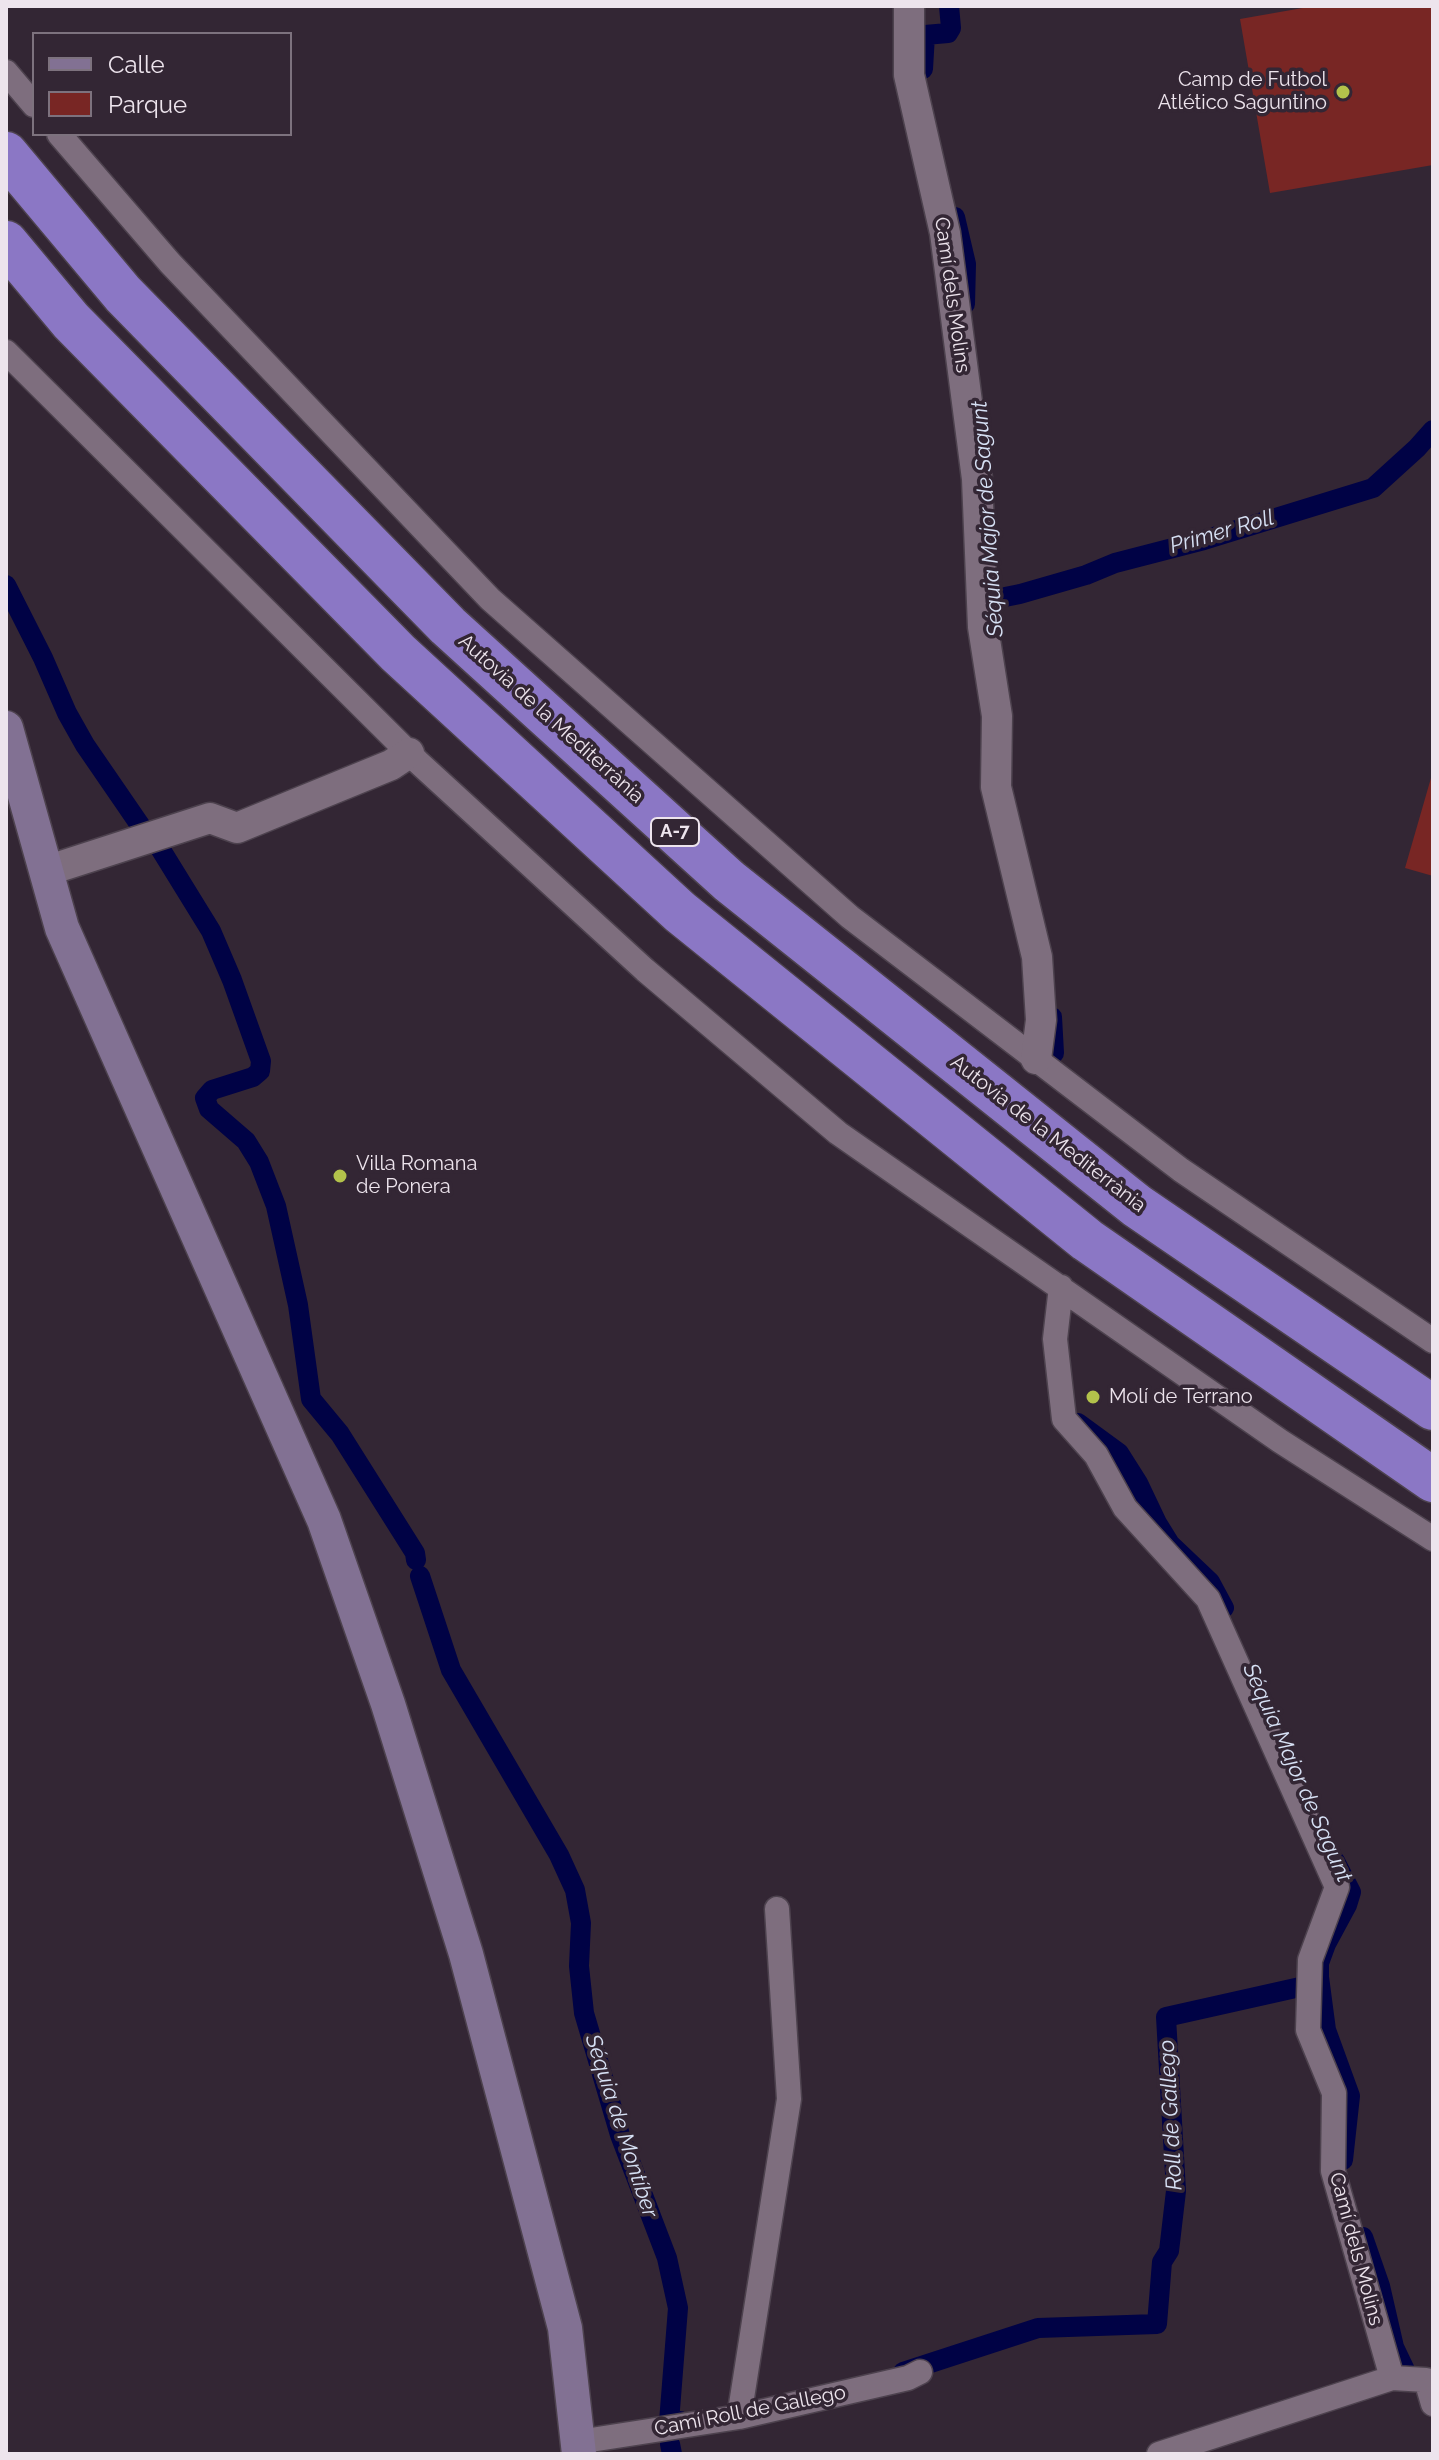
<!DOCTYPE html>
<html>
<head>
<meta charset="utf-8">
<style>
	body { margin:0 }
	#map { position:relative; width:1439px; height:2460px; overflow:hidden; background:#332634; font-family:Raleway,sans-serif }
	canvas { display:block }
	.frame { position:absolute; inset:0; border:8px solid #ede4ed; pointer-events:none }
	.legend { position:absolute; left:32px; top:32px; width:260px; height:104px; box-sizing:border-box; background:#332634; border:2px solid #7d727e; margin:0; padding:10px 14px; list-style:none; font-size:24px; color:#ede4ed }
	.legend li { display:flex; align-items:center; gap:16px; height:40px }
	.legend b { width:40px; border:2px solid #7d727e }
</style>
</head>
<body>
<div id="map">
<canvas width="1439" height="2460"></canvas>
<div class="frame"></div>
<ul class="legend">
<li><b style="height:10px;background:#827193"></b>Calle</li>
<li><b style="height:22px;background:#782624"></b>Parque</li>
</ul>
</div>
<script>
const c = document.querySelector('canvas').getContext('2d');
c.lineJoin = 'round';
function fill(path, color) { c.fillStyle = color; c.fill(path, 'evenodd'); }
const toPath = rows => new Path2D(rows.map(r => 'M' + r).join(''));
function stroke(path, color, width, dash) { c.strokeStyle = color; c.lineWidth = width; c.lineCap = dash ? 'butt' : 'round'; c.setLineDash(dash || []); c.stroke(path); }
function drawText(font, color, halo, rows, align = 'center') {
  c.font = font + ' Raleway,sans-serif'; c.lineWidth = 7; c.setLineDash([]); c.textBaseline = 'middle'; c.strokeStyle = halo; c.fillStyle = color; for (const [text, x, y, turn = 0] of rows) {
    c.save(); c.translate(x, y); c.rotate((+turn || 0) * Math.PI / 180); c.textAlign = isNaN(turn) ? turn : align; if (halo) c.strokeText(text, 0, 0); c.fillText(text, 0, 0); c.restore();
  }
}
fill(toPath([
	[1314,6,1433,6,1433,165,1270,193,1240,19],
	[1433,771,1433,876,1405,868]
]), '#782624');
stroke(toPath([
	[923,69,925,35,948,33,951,28,949,6],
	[955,217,966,264,965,304],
	[6,585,43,658,67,713,85,745,142,828],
	[990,600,1020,594,1086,575,1115,563,1204,540,1373,488,1417,448,1433,430],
	[158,845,211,931,232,980,261,1061,260,1071,253,1077,212,1090,205,1098,209,1109,246,1141,259,1162,276,1206,298,1305,311,1399,340,1434,415,1553,416,1560],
	[1052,1017,1054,1053],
	[1078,1423,1119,1453,1138,1483,1157,1523,1170,1544,1210,1582,1224,1608],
	[420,1576,451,1670,559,1855,575,1890,581,1923,579,1966,584,2013,620,2135,667,2258,678,2308,669,2422,680,2421],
	[1335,1861,1351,1892,1347,1905,1326,1944,1319,1963,1319,1977,1326,2030,1350,2096,1343,2160],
	[1363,2237,1380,2286,1394,2347,1405,2370],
	[903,2372,1038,2328,1157,2324,1162,2262,1169,2251,1176,2191,1166,2017,1300,1987],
	[670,2444,672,2454]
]), '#000245', 20);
const minor = toPath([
	[6,72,34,105],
	[59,134,170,263,490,599,850,917,1181,1170,1433,1341],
	[6,352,418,762,645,970,838,1133,1280,1441,1433,1539],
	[1061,1287,1055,1339,1064,1419,1096,1455,1125,1508,1208,1599,1337,1887,1310,1960,1308,2030,1334,2093,1333,2171,1392,2378,1426,2380,1433,2404],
	[739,2417,789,2099,777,1909],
	[578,2442,739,2417,908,2378,920,2372],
	[1159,2454,1392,2378]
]);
const tertiary = toPath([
	[909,6,909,75,945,233,977,479,983,627,997,716,996,787,1037,957,1041,1020,1036,1059],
	[46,871,210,818,237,828,391,765,409,753]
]);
const secondary = toPath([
	[6,728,62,928,324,1520,388,1704,466,1954,565,2328,579,2454]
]);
const motorway = toPath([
	[6,154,123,294,448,626,729,881,1137,1206,1433,1408],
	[6,243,71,321,398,653,680,912,1087,1240,1433,1480]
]);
stroke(minor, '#4d424e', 27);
stroke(tertiary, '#4d424e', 33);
stroke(secondary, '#4d424e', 37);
stroke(motorway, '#4d424e', 47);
stroke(minor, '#7e6e7e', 24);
stroke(tertiary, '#7e6e7e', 30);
stroke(secondary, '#827193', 34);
stroke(motorway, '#8b77c5', 44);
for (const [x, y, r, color] of [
	[1343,92,8,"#b3c24b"],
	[340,1176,8,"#b3c24b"],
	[1093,1397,8,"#b3c24b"]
]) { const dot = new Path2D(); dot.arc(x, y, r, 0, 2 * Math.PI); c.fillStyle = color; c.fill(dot); stroke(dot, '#332634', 3); }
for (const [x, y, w] of [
	[675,832,48]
]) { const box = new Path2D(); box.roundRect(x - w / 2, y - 14, w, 28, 6); c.fillStyle = '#332634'; c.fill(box); stroke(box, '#ede4ed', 2); }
drawText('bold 18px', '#ede4ed', null, [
	["A-7",675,832]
]);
drawText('20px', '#ede4ed', '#332634', [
	["Camp de Futbol",1327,80,"right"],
	["Atlético Saguntino",1327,103,"right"],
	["Villa Romana",356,1164],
	["de Ponera",356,1187],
	["Molí de Terrano",1109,1397]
], 'left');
drawText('20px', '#ede4ed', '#332634', [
	["Camí dels Molins",952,295,82],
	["Autovia de la Mediterrània",551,719,42],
	["Autovia de la Mediterrània",1048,1134,38],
	["Camí dels Molins",1356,2249,75],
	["Camí Roll de Gallego",750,2411,-11]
]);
drawText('italic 22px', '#d7e1f5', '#332634', [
	["Séquia Major de Sagunt",988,519,-94],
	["Primer Roll",1222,532,-16],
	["Séquia Major de Sagunt",1297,1773,66],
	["Roll de Gallego",1171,2115,-93],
	["Séquia de Montíber",621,2126,72]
]);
</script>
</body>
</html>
